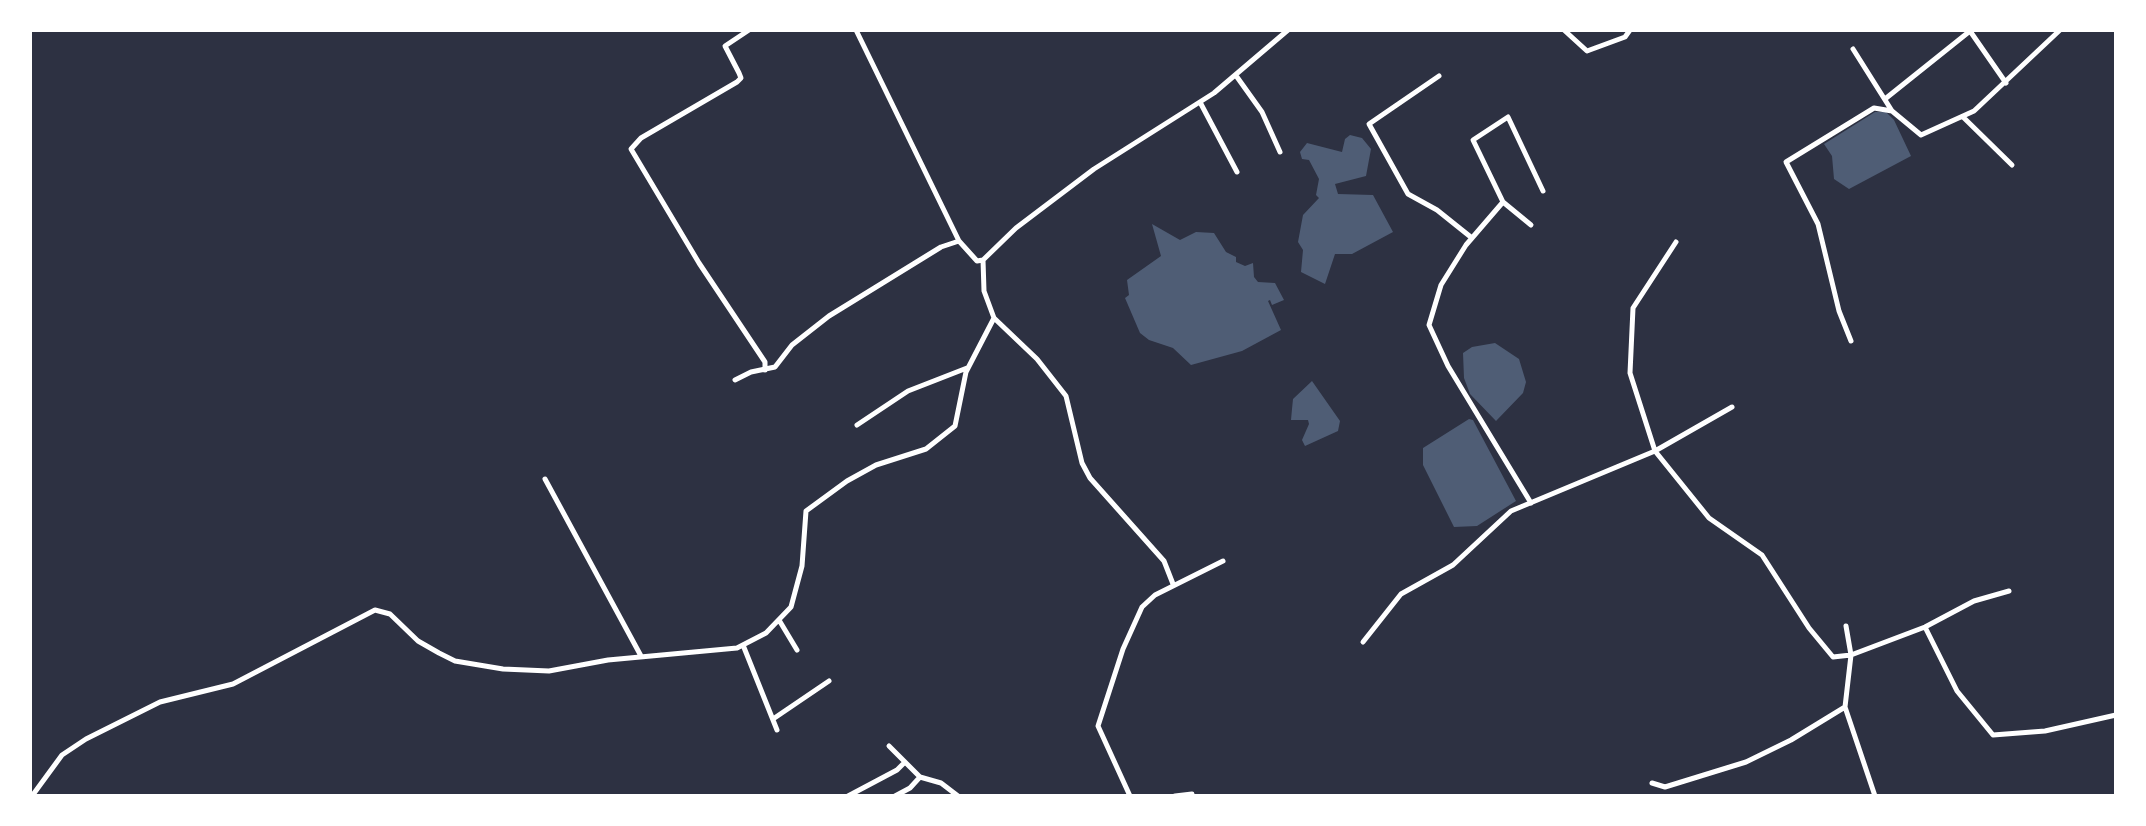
<!DOCTYPE html>
<html>
<head>
<meta charset="utf-8">
<style>
	body { margin:0 }
	#map { position:relative; width:2146px; height:826px; overflow:hidden; background:#2d3142; font-family:Quicksand,sans-serif }
	canvas { display:block }
	.frame { position:absolute; inset:0; border:32px solid #fff; pointer-events:none }
</style>
</head>
<body>
<div id="map">
<canvas width="2146" height="826"></canvas>
<div class="frame"></div>
</div>
<script>
const c = document.querySelector('canvas').getContext('2d');
c.lineJoin = 'round';
function fill(path, color) { c.fillStyle = color; c.fill(path, 'evenodd'); }
const toPath = rows => new Path2D(rows.map(r => 'M' + r).join(''));
function stroke(path, color, width, dash) { c.strokeStyle = color; c.lineWidth = width; c.lineCap = dash ? 'butt' : 'round'; c.setLineDash(dash || []); c.stroke(path); }
fill(toPath([
	[1875,112,1886,112,1894,120,1911,156,1849,189,1834,179,1832,156,1824,144],
	[1350,135,1362,138,1371,149,1366,176,1335,184,1338,194,1373,195,1393,232,1352,254,1335,254,1325,284,1301,272,1303,250,1298,242,1303,215,1319,198,1316,195,1319,179,1309,160,1302,159,1300,152,1307,143,1342,152,1345,139],
	[1152,224,1180,240,1196,232,1214,233,1226,252,1236,257,1236,262,1245,266,1253,263,1254,277,1258,282,1275,283,1284,300,1272,305,1270,300,1268,301,1281,330,1242,351,1191,365,1173,348,1149,340,1140,333,1125,298,1129,295,1127,280,1161,256],
	[1495,343,1519,359,1526,382,1523,393,1496,421,1470,394,1464,378,1463,353,1472,347],
	[1312,381,1340,421,1338,431,1305,446,1302,440,1309,424,1308,420,1291,420,1292,409,1293,399],
	[1469,419,1473,420,1516,501,1477,526,1454,527,1423,465,1423,448]
]), '#4f5d75');
stroke(toPath([
	[749,30,725,46,739,73,741,78,737,82,641,138,631,149,699,263,765,362,765,370],
	[856,30,959,241,977,261,983,260],
	[1564,30,1587,51,1625,37,1630,30],
	[1853,49,1892,111,1921,135,1974,111,2060,30],
	[1439,76,1369,124,1408,194,1437,210,1472,238],
	[1237,77,1262,112,1280,152],
	[1885,99,1970,31,2006,83],
	[1201,104,1237,172],
	[1963,117,2012,165],
	[1503,202,1473,140,1508,117,1543,191],
	[1531,225,1503,202,1466,245,1441,285,1429,325,1448,366,1531,503],
	[1851,341,1839,311,1818,224,1786,162,1874,108,1892,111],
	[735,380,751,372,775,367,792,345,829,316,941,247,959,241],
	[1732,407,1655,451,1709,518,1762,555,1809,628,1833,657,1851,655,1925,627,1974,601,2009,591],
	[857,425,908,391,967,368],
	[545,479,641,656],
	[1173,584,1164,561,1090,478,1082,463,1066,396,1037,359,994,318,984,291,983,260,1016,228,1094,169,1214,93,1288,30],
	[779,620,797,650],
	[1925,627,1957,691,1993,735,2045,731,2116,715],
	[1363,642,1401,594,1453,565,1511,511,1655,451,1630,373,1633,308,1676,242],
	[743,645,777,730],
	[1845,707,1851,655,1846,626],
	[773,719,829,681],
	[889,746,905,762],
	[920,777,941,783,958,796],
	[1652,783,1665,787,1746,762,1791,740,1845,707,1875,796],
	[32,796,62,755,86,739,160,702,233,684,375,610,390,614,418,641,439,653,455,661,503,669,549,671,608,660,737,648,766,633,791,607,802,566,806,511,847,481,876,465,926,449,955,426,966,372,994,318],
	[848,796,897,770,905,762,920,777,910,788,895,796],
	[1130,796,1098,726,1123,649,1142,607,1155,595,1223,561],
	[1175,796,1192,794]
]), '#fff', 5);
</script>
</body>
</html>
